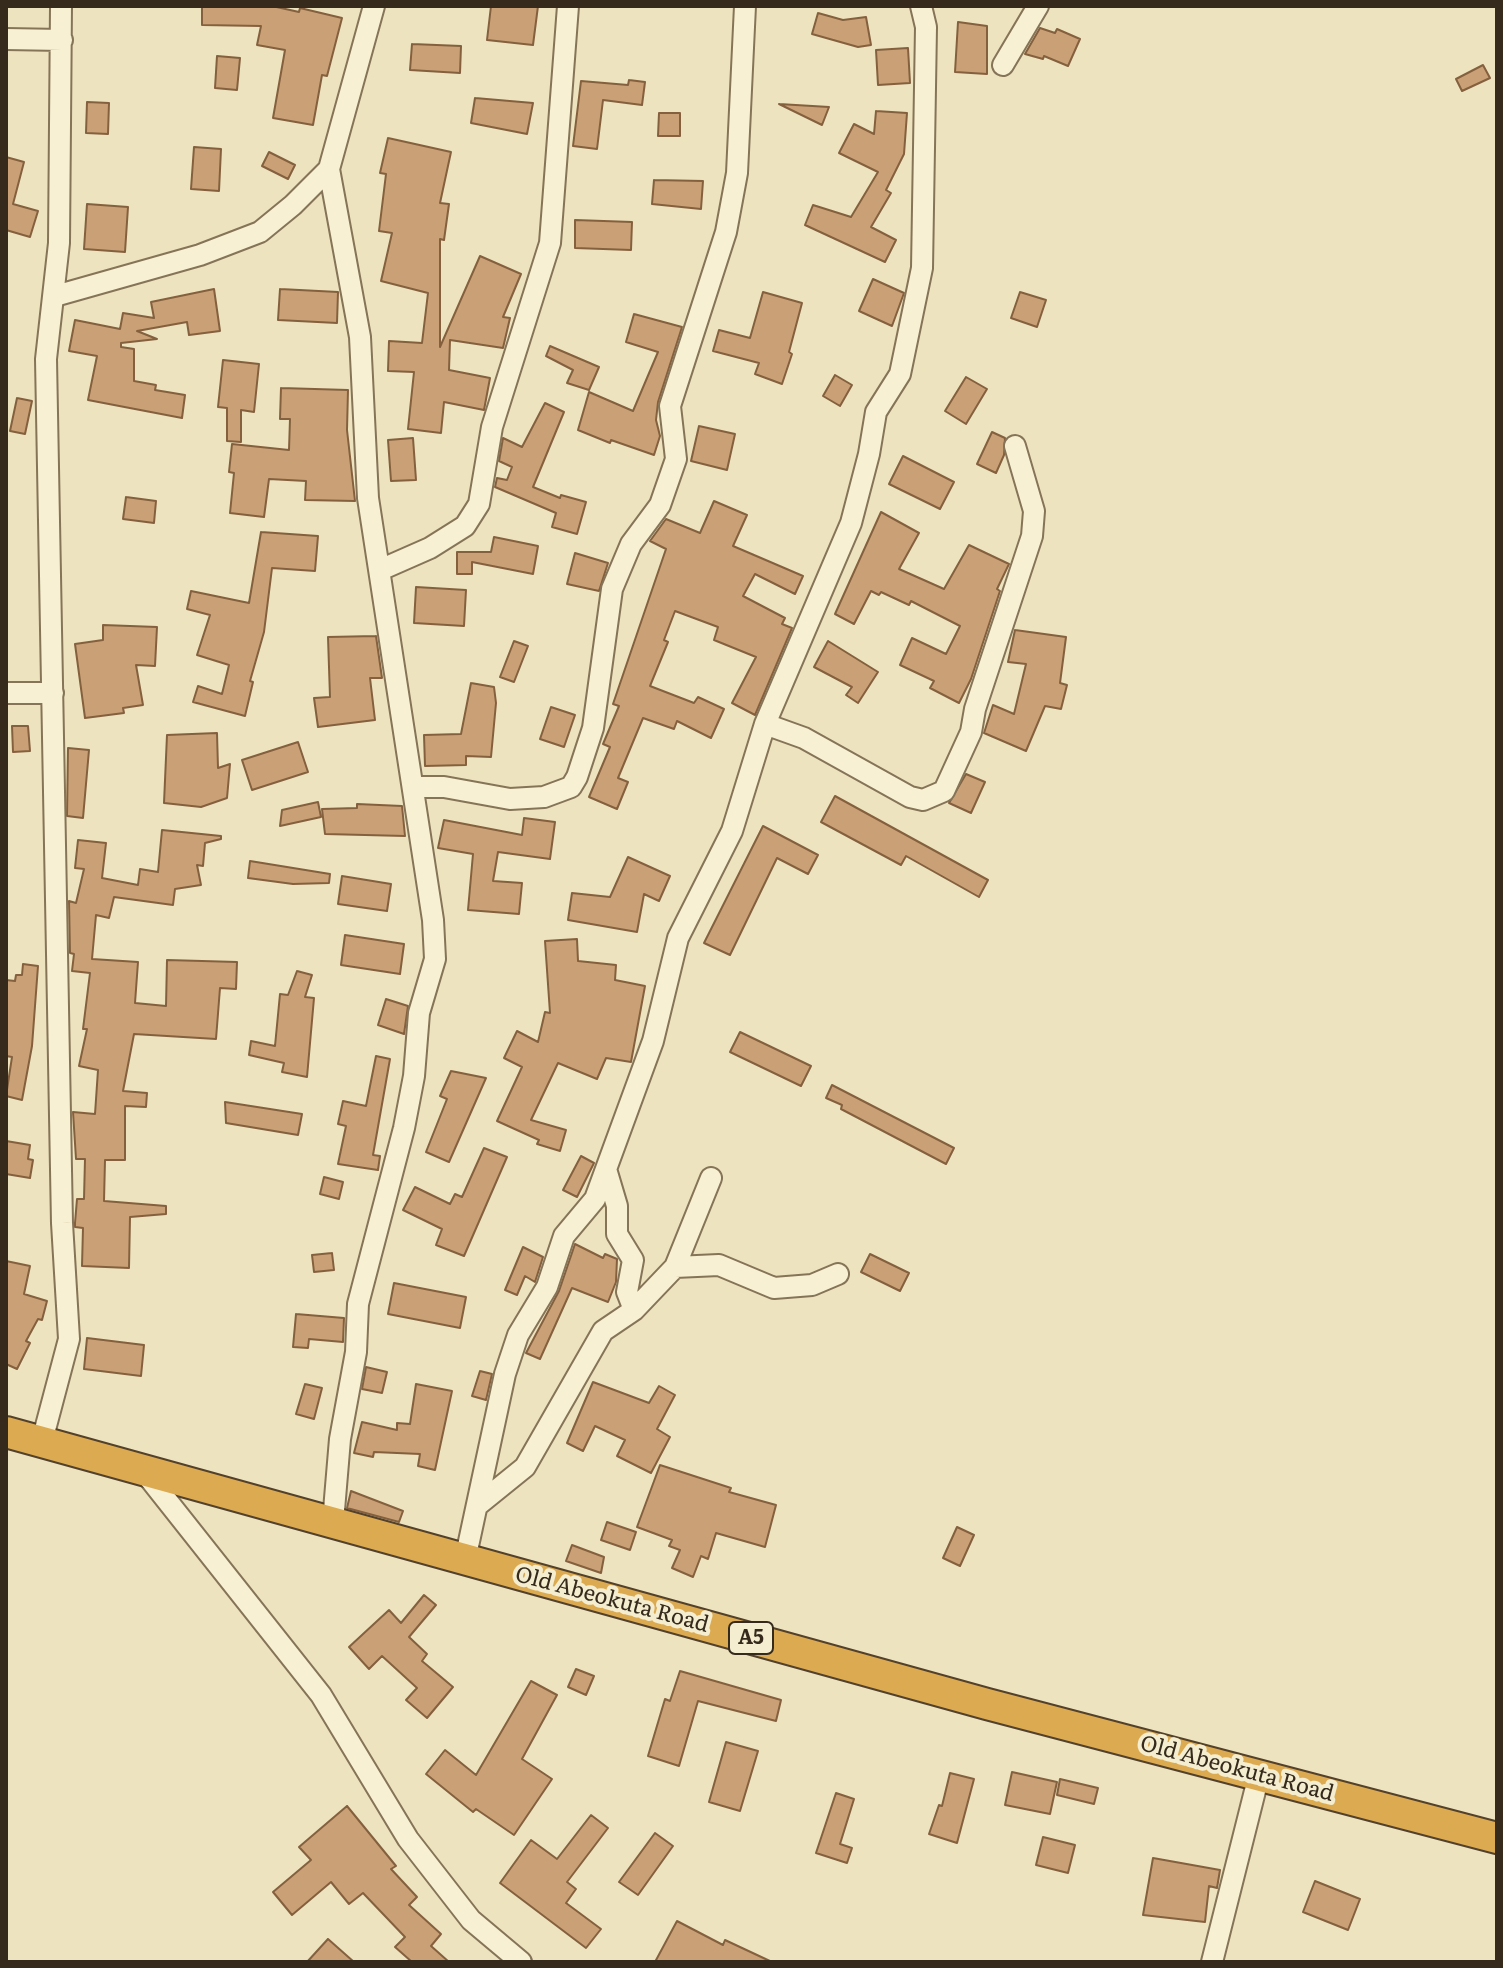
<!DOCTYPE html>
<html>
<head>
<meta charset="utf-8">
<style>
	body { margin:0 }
	#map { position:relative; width:1503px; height:1968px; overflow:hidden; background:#ede3bf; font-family:Literata,serif }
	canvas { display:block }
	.frame { position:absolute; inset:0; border:8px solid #352a1c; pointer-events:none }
</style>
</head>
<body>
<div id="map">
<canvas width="1503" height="1968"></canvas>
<div class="frame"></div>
</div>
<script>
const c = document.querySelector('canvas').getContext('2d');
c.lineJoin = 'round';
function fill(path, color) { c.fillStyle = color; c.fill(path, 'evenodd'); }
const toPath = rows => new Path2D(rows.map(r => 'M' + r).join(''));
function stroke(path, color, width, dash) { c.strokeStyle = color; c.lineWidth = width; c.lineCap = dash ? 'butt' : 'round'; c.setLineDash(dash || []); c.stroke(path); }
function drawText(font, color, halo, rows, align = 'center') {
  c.font = font + ' Literata,serif'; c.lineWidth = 8; c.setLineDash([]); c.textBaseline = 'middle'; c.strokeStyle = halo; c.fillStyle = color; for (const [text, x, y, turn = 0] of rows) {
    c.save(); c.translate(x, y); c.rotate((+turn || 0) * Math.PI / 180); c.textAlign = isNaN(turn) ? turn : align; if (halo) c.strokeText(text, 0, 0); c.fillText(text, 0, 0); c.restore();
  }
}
const building = toPath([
	[202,6,272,6,299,12,300,8,342,18,327,76,322,75,313,125,273,118,285,50,257,45,261,26,202,25,202,6],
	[491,6,538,6,533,45,487,40,491,6],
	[818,13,843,20,866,17,871,45,858,47,812,34,818,13],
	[958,22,987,26,987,74,955,72,958,22],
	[1040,28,1055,33,1057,29,1080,39,1068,66,1044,56,1043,59,1025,54,1040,28],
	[412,44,461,46,460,73,410,70,412,44],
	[908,48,910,83,878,85,876,50,908,48],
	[217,56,240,58,237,90,215,88,217,56],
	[1483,65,1490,78,1462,91,1456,79,1483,65],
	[629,80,645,82,642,105,603,100,597,149,573,146,581,81,628,85,629,80],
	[475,98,533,103,527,134,471,123,475,98],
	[87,102,109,103,108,134,86,133,87,102],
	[779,104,829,107,822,125,779,104],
	[876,111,907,113,904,154,886,190,891,193,871,227,896,240,885,262,805,225,813,205,851,217,878,172,839,153,854,124,874,134,876,111],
	[659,113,680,113,680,136,658,136,659,113],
	[388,138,451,152,440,203,449,204,444,240,440,239,440,347,480,256,521,274,503,317,510,318,503,348,450,340,449,370,490,378,484,410,444,402,441,433,408,429,414,372,388,371,389,341,422,343,428,293,381,281,392,233,379,231,386,174,380,173,388,138],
	[194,147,221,149,219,191,191,189,194,147],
	[269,152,295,165,288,179,262,166,269,152],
	[6,157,24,162,13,204,38,211,30,237,6,230,6,157],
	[654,180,703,181,701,209,652,204,654,180],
	[87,204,128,207,125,252,84,249,87,204],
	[575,220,632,222,631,250,575,248,575,220],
	[873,279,904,293,892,326,859,311,873,279],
	[214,289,220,331,189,335,187,322,137,331,157,339,121,343,121,347,134,349,134,381,156,385,155,390,185,395,182,418,88,400,97,356,69,351,75,320,120,329,123,313,154,318,151,302,214,289],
	[280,289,338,292,337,323,278,320,280,289],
	[763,292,802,303,789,352,792,354,782,384,755,374,759,363,713,351,719,330,750,338,763,292],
	[1020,292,1046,300,1037,327,1011,318,1020,292],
	[634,314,682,327,658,402,656,420,660,436,654,455,611,440,610,443,578,430,589,392,633,411,658,352,626,342,634,314],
	[550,346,599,367,589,390,567,383,573,370,546,356,550,346],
	[223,360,259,364,254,412,241,410,241,442,227,441,227,408,218,407,223,360],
	[835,375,852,385,840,406,823,396,835,375],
	[966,377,987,389,966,424,945,411,966,377],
	[281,388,348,390,347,430,355,501,305,500,306,481,269,479,264,517,230,513,234,473,229,472,232,444,289,450,290,419,280,419,281,388],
	[17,398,32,401,25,434,10,431,17,398],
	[545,403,564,412,533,487,560,498,561,495,586,502,577,534,552,527,556,513,495,487,497,478,507,480,512,467,499,461,503,438,522,447,545,403],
	[699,426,735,434,727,470,691,461,699,426],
	[992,432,1005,438,1004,455,996,473,977,464,992,432],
	[413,438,416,480,391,481,388,440,413,438],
	[903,456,954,482,940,509,889,484,903,456],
	[126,497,156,501,154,523,123,519,126,497],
	[714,501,747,515,733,546,803,576,795,594,755,574,743,596,785,618,782,624,792,628,755,715,732,703,756,657,714,640,718,627,675,611,664,640,668,642,650,686,694,703,698,697,724,709,711,738,677,721,674,729,643,718,618,778,628,782,617,809,589,797,610,747,603,744,619,706,613,704,666,549,650,541,666,519,700,533,714,501],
	[881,512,919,533,899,569,944,589,969,545,1009,564,997,589,1000,591,971,679,959,703,930,688,934,681,900,665,912,638,946,654,960,626,911,601,909,605,881,592,879,595,871,591,854,624,835,614,881,512],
	[261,532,318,536,315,571,272,568,264,632,250,681,253,682,245,716,193,702,198,686,222,694,229,665,197,655,210,615,187,609,191,591,249,603,261,532],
	[494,537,538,546,533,574,472,562,472,574,457,574,457,552,491,552,494,537],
	[575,553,608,563,599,591,567,584,575,553],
	[416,587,466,590,464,626,414,623,416,587],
	[103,625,157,627,155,666,136,665,143,705,123,708,124,713,85,718,75,644,103,640,103,625],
	[1015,630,1066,637,1060,683,1067,685,1061,709,1045,706,1026,751,984,733,993,705,1014,714,1026,664,1008,662,1015,630],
	[376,636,382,678,370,678,375,720,318,727,314,698,330,697,328,637,376,636],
	[514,641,528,646,514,682,500,677,514,641],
	[828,641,878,672,858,703,846,695,852,687,814,667,828,641],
	[471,683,494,687,496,703,491,757,466,756,466,765,425,766,424,735,461,734,471,683],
	[551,707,575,715,564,747,540,739,551,707],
	[12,726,28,726,30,751,13,752,12,726],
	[217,733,218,768,230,764,227,798,201,807,164,803,167,735,217,733],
	[298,742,308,772,252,790,242,760,298,742],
	[68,748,89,750,83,818,67,816,68,748],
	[966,774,985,782,971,813,949,803,966,774],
	[835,796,988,880,979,897,906,856,901,865,821,822,835,796],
	[318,802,321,817,280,826,282,810,318,802],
	[357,804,402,806,405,836,325,834,322,809,357,808,357,804],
	[524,818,555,822,550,859,498,852,493,881,522,883,519,914,468,910,473,854,438,848,444,820,522,835,524,818],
	[763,826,818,855,808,874,777,858,730,955,704,943,763,826],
	[162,830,221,836,221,839,205,843,203,866,197,865,201,885,175,889,173,905,114,897,109,918,96,915,92,959,138,962,135,1003,166,1006,167,960,237,962,236,989,220,988,216,1039,134,1034,123,1091,147,1093,146,1107,125,1106,125,1160,105,1160,104,1201,166,1206,166,1214,130,1217,129,1268,82,1266,83,1228,75,1227,75,1223,77,1199,84,1199,85,1159,76,1159,73,1112,95,1114,98,1070,79,1066,87,1029,83,1029,90,973,72,971,74,954,70,953,69,901,76,903,84,869,75,868,78,840,106,843,102,878,138,885,140,869,158,872,162,830],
	[628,857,670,876,659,901,644,894,637,932,568,920,572,893,610,897,628,857],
	[250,861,330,874,329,883,293,884,248,878,250,861],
	[342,876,391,884,387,911,338,904,342,876],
	[345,935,404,944,400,974,341,965,345,935],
	[577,939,578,961,616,965,615,980,645,986,631,1062,606,1058,597,1079,558,1063,531,1120,566,1130,560,1151,537,1144,539,1140,497,1121,522,1067,504,1058,517,1031,538,1042,545,1012,550,1013,545,941,577,939],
	[23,964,38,966,32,1046,22,1100,6,1096,12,1057,6,1056,6,980,15,981,16,975,22,975,23,964],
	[297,971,312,975,305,997,314,998,307,1077,282,1072,284,1063,249,1055,251,1041,275,1046,280,994,288,995,297,971],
	[386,999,408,1006,404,1034,378,1025,386,999],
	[740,1032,811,1066,801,1086,730,1052,740,1032],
	[376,1056,390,1059,373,1155,380,1156,378,1170,338,1164,346,1126,338,1124,343,1101,366,1106,376,1056],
	[451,1071,486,1078,449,1162,426,1152,447,1099,440,1096,451,1071],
	[832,1085,954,1148,946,1164,841,1109,842,1105,826,1098,832,1085],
	[225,1102,302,1114,298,1135,226,1123,225,1102],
	[6,1141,30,1145,28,1159,33,1160,30,1178,6,1174,6,1141],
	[484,1148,507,1157,464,1256,436,1245,442,1229,403,1210,415,1187,450,1204,455,1194,462,1197,484,1148],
	[581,1156,594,1163,577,1197,563,1190,581,1156],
	[324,1177,343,1182,339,1199,320,1194,324,1177],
	[575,1244,603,1258,605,1254,617,1259,616,1282,608,1302,572,1288,540,1359,526,1353,559,1291,575,1244],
	[523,1247,543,1257,535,1282,525,1276,517,1295,505,1290,523,1247],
	[332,1253,334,1270,314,1272,312,1255,332,1253],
	[870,1254,909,1273,900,1291,861,1272,870,1254],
	[6,1261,30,1266,24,1294,47,1301,42,1320,38,1319,26,1341,30,1343,17,1369,6,1364,6,1261],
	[394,1283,466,1297,460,1328,388,1314,394,1283],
	[296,1314,344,1318,343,1342,309,1339,308,1348,293,1347,296,1314],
	[87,1338,144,1345,141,1376,84,1369,87,1338],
	[366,1367,387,1372,382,1393,362,1389,366,1367],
	[480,1371,492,1374,486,1400,472,1396,480,1371],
	[593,1382,649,1403,659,1386,675,1395,657,1429,670,1437,651,1473,617,1456,625,1440,595,1426,583,1451,567,1443,593,1382],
	[305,1384,322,1388,314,1419,296,1414,305,1384],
	[416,1384,452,1391,435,1470,418,1466,420,1454,374,1452,373,1457,354,1453,362,1422,397,1430,397,1423,410,1424,416,1384],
	[660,1465,731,1488,729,1492,776,1505,765,1547,716,1533,708,1559,701,1556,693,1577,672,1568,680,1550,669,1546,672,1540,637,1527,660,1465],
	[351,1491,403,1511,399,1522,347,1508,351,1491],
	[607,1522,636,1532,630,1550,601,1540,607,1522],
	[957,1527,974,1535,960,1566,943,1558,957,1527],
	[572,1545,604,1557,601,1573,566,1561,572,1545],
	[424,1595,436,1605,409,1637,427,1654,422,1661,453,1687,427,1718,406,1700,417,1688,382,1656,369,1669,349,1647,389,1610,401,1623,424,1595],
	[576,1669,594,1676,586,1695,568,1687,576,1669],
	[680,1671,781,1700,776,1721,698,1701,679,1766,648,1756,665,1699,670,1701,680,1671],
	[531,1681,557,1695,522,1759,552,1779,514,1835,476,1809,473,1812,426,1774,445,1750,476,1775,531,1681],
	[726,1742,758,1751,740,1811,709,1802,726,1742],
	[1012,1772,1057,1782,1050,1814,1005,1805,1012,1772],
	[950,1773,974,1779,957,1843,929,1834,939,1805,942,1806,950,1773],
	[1060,1779,1098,1788,1094,1804,1057,1795,1060,1779],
	[836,1793,854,1799,840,1844,852,1848,847,1863,816,1853,836,1793],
	[347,1806,396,1866,391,1869,417,1897,409,1905,441,1934,431,1946,449,1962,412,1962,395,1947,405,1937,363,1893,349,1904,331,1882,292,1915,273,1892,311,1860,299,1847,347,1806],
	[591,1815,608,1828,567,1882,576,1889,566,1903,601,1929,586,1948,500,1883,531,1840,557,1859,591,1815],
	[655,1833,673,1846,638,1895,619,1882,655,1833],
	[1043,1837,1075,1845,1068,1873,1036,1865,1043,1837],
	[1153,1858,1220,1870,1217,1888,1209,1886,1205,1922,1143,1915,1153,1858],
	[1315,1881,1360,1899,1348,1930,1303,1912,1315,1881],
	[677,1921,723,1945,725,1940,772,1962,655,1962,677,1921],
	[328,1939,354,1962,307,1962,328,1939]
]);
fill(building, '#caa076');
stroke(building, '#84603e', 2);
const minor = toPath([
	[6,39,62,40],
	[1003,65,1038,6],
	[329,169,360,337,368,498,433,920,435,959,419,1013,414,1076,404,1128,358,1304,356,1352,340,1439,333,1522],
	[55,296,200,255,260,232,293,205,329,169,374,6],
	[380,570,430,548,465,526,479,504,492,427,550,243,568,6],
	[6,693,53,693],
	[765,724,804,738,910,797,923,800,944,791,971,732,975,709,1032,536,1034,511,1015,446],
	[413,787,444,787,510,799,544,797,571,787,577,777,593,728,612,589,631,544,660,505,676,459,670,406,726,232,737,173,745,6],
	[606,1169,617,1206,617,1234,633,1260,627,1292,634,1310],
	[675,1267,719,1265,774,1288,812,1285,838,1274],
	[42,1441,69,1339,62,1223,46,359,59,243,61,6],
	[142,1469,321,1695,408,1839,471,1920,521,1962],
	[478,1505,525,1467,603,1331,634,1310,675,1267,711,1178],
	[465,1560,505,1374,518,1335,547,1287,564,1236,595,1199,653,1041,678,938,732,831,765,724,851,523,869,454,876,412,900,374,922,268,926,27,921,6],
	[1212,1962,1259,1775]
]);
const highway = toPath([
	[6,1432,987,1704,1497,1838]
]);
stroke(minor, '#857458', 24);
stroke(highway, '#53412c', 34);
stroke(minor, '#f8f0d2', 20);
stroke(highway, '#dcaa50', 30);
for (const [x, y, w] of [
	[751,1638,44]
]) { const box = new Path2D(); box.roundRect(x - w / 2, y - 16, w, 32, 6); c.fillStyle = '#f4edcf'; c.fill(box); stroke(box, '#352a1c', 2); }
drawText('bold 20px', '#352a1c', null, [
	["A5",751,1638]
]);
drawText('22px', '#352a1c', '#f4edcf', [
	["Old Abeokuta Road",612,1600,15],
	["Old Abeokuta Road",1237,1769,15]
]);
</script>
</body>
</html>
